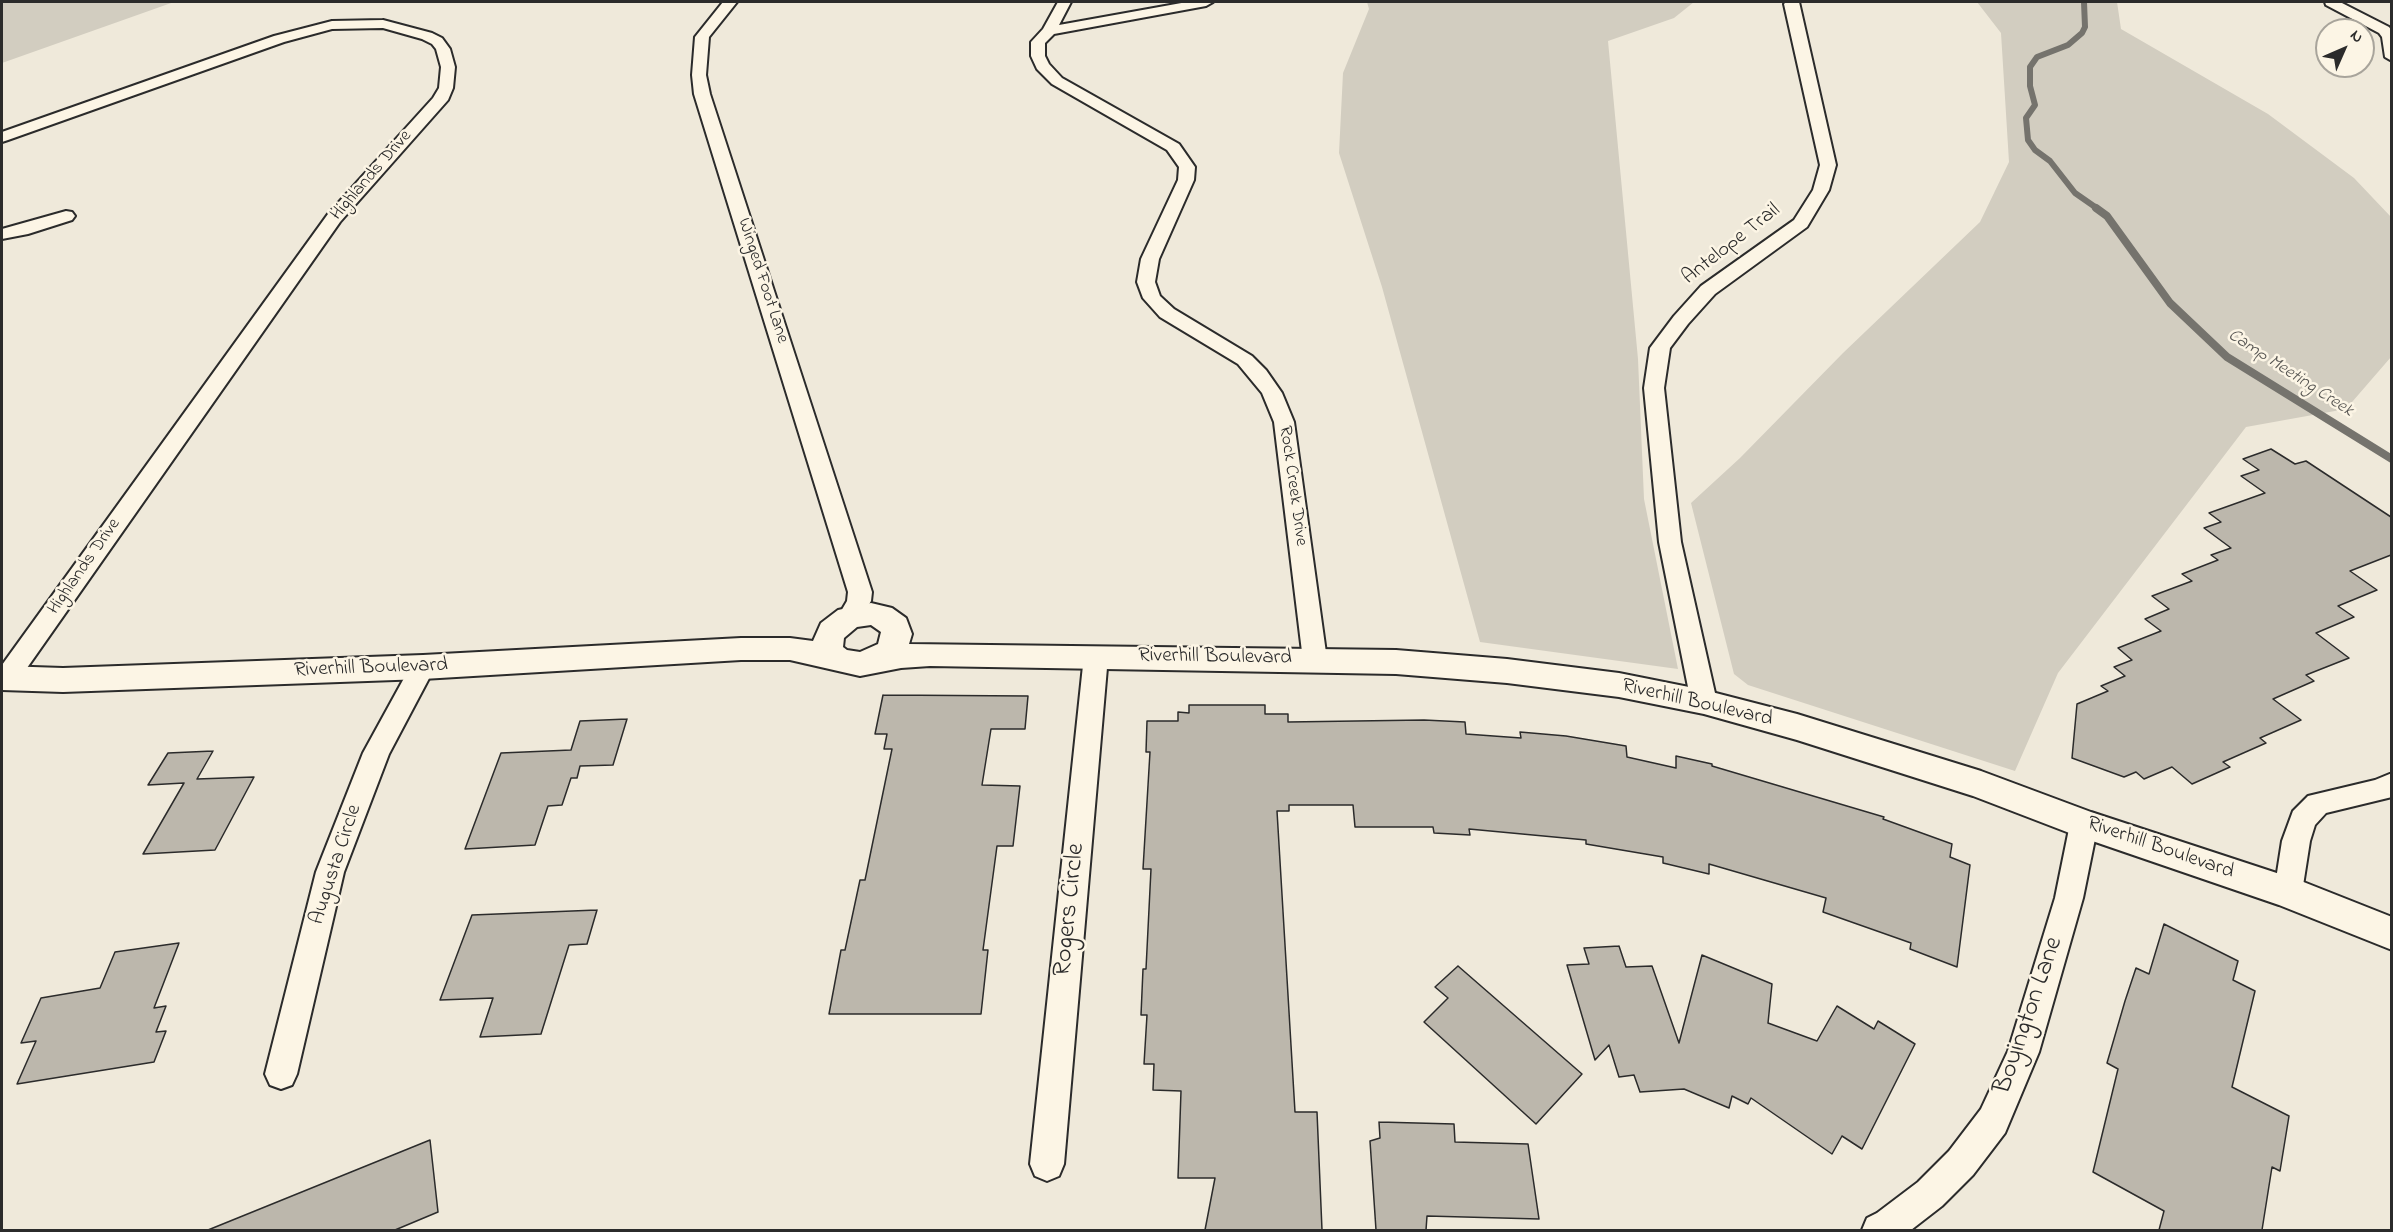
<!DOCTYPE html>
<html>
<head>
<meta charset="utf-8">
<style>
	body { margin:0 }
	#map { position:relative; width:2393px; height:1232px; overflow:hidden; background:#efe9da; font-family:"Indie Flower",sans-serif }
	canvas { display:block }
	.frame { position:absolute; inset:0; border:3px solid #2b2b2b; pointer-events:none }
	.north { position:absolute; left:2315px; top:18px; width:60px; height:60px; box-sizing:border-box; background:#fcf5e5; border:2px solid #a8a49b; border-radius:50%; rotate:45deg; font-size:16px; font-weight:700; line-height:24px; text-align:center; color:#2b2b2b }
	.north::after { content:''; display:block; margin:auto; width:21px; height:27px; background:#2b2b2b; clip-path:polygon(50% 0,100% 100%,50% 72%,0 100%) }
</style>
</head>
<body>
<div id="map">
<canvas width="2393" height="1232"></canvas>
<div class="frame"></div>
<div class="north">N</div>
</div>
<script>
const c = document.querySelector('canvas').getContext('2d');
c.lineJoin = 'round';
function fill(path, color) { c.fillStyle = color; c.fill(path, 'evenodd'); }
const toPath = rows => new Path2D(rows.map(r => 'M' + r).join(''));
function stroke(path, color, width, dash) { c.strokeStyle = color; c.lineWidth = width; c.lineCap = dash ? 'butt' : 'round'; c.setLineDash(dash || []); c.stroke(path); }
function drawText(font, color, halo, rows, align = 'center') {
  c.font = font + ' "Indie Flower",sans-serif'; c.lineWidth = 5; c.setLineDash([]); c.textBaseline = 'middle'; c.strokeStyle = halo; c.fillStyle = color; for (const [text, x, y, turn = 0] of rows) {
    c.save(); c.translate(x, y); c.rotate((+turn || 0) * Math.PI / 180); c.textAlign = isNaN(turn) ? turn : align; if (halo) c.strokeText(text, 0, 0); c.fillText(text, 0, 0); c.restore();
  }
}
fill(toPath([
	[2,2,174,2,2,63],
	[1367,2,1694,2,1674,18,1608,41,1638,359,1644,499,1678,669,1480,642,1382,287,1339,153,1343,73,1369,9],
	[1977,2,2117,2,2121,29,2268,114,2354,178,2391,217,2391,357,2346,409,2246,427,2058,673,2015,771,1748,685,1734,674,1691,503,1740,458,1843,353,1980,222,2009,162,2001,33]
]), '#d2cdc0');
stroke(toPath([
	[2084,2,2085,27,2082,33,2068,45,2037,57,2030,67,2030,86,2035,105,2026,118,2028,140,2035,150,2050,161,2075,193,2098,209]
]), '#75736d', 6);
stroke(toPath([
	[2096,208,2107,216,2170,303,2227,357,2392,459]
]), '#75736d', 8);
const building = toPath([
	[2271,449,2295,464,2306,461,2391,517,2391,555,2350,571,2377,590,2338,606,2354,617,2316,633,2349,658,2306,675,2314,681,2273,699,2301,720,2260,738,2266,743,2223,762,2230,767,2192,784,2172,767,2144,779,2136,772,2124,777,2072,758,2077,704,2108,691,2101,686,2125,676,2114,667,2132,660,2118,648,2161,631,2145,619,2169,609,2152,596,2192,581,2182,574,2218,560,2211,555,2231,548,2204,528,2221,522,2209,513,2265,493,2241,476,2259,470,2243,459,2271,449],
	[883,695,1028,696,1025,729,991,729,982,785,1020,786,1013,846,997,846,983,950,988,950,981,1014,829,1014,841,950,845,950,860,880,865,880,892,749,884,749,887,734,875,734,883,695],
	[1189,705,1265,705,1265,714,1288,714,1288,722,1424,720,1465,722,1466,734,1521,738,1520,732,1566,736,1626,746,1627,757,1676,768,1676,756,1712,764,1712,766,1884,817,1883,819,1952,844,1950,857,1970,865,1957,967,1910,949,1911,943,1823,912,1826,898,1709,864,1709,874,1663,863,1663,857,1586,844,1586,840,1469,829,1470,835,1434,833,1433,827,1355,827,1353,805,1289,805,1289,811,1277,811,1295,1112,1317,1112,1322,1230,1205,1230,1215,1178,1178,1178,1181,1091,1153,1090,1154,1064,1144,1064,1147,1015,1141,1015,1143,969,1146,969,1151,869,1143,869,1150,752,1146,752,1147,721,1178,721,1178,712,1189,713,1189,705],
	[627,719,613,765,580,766,577,778,571,778,562,805,548,806,535,845,465,849,501,753,571,750,580,721,627,719],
	[213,751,197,779,254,777,215,850,143,854,184,783,148,785,168,753,213,751],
	[597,910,587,944,569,945,541,1034,480,1037,493,998,440,1000,472,915,597,910],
	[2164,924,2238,961,2233,980,2255,991,2232,1087,2289,1116,2280,1171,2272,1167,2262,1230,2159,1230,2164,1211,2093,1172,2118,1069,2107,1063,2125,1001,2136,968,2149,974,2164,924],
	[179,943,154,1008,166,1006,156,1032,166,1031,154,1062,17,1084,36,1041,21,1043,41,998,100,988,115,952,179,943],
	[1619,946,1626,967,1652,966,1679,1043,1702,955,1772,984,1768,1023,1817,1041,1837,1006,1874,1029,1878,1021,1915,1044,1862,1149,1842,1136,1832,1154,1751,1098,1748,1104,1732,1096,1729,1108,1684,1089,1640,1092,1634,1075,1619,1077,1609,1045,1595,1060,1567,965,1589,964,1584,948,1619,946],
	[1458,966,1582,1074,1536,1124,1424,1022,1448,998,1435,987,1458,966],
	[1379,1122,1454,1124,1455,1142,1528,1144,1539,1219,1427,1216,1426,1230,1376,1230,1370,1141,1380,1138,1379,1122],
	[430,1140,438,1212,395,1230,208,1230,430,1140]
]);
fill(building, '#bcb7ac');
stroke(building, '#2b2b2b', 1.5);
const minor = toPath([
	[723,2,737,2,709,37,706,75,710,94,872,592,871,601,857,624,849,627,841,624,837,618,847,601,848,592,694,94,692,75,695,37,723,2],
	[1058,2,1071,2,1059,25,1187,2,1213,2,1206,6,1054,34,1045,43,1045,56,1049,64,1062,78,1179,144,1195,167,1194,180,1159,259,1155,282,1160,296,1174,309,1252,356,1266,370,1282,393,1294,422,1327,660,1324,667,1315,669,1306,667,1303,660,1274,422,1262,393,1238,364,1160,317,1143,298,1137,282,1141,259,1178,180,1179,167,1167,150,1052,84,1037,69,1031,56,1031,42,1043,29,1058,2],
	[1786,2,1799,2,1836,165,1829,190,1807,227,1715,294,1688,324,1670,348,1664,388,1681,542,1717,702,1713,709,1704,712,1695,709,1691,702,1659,542,1644,388,1650,348,1674,316,1701,286,1794,220,1813,190,1820,165,1784,4,1786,2],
	[2325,2,2340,2,2389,27,2392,31,2392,61,2385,57,2382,37,2379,33,2326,5,2325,2],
	[383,20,432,33,442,38,450,49,455,67,453,88,448,100,340,222,15,685,6,688,2,686,2,665,328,214,433,98,439,88,441,67,436,49,432,44,422,39,383,28,332,29,284,42,8,140,2,142,2,132,274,36,332,21,383,20],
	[66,211,72,212,75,216,72,220,28,234,2,239,2,229,66,211],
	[1096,647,1105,649,1108,656,1064,1164,1059,1176,1047,1181,1035,1176,1030,1164,1084,656,1087,649,1096,647],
	[423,658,432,660,435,667,389,754,344,872,297,1074,292,1085,281,1089,270,1085,265,1074,316,872,363,753,414,660,423,658],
	[2392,773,2392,797,2326,813,2315,825,2310,841,2302,892,2298,901,2288,905,2278,901,2274,892,2282,841,2293,811,2308,796,2375,780,2392,773],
	[2084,812,2094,816,2098,824,2083,898,2039,1052,2005,1133,1973,1175,1942,1206,1911,1230,1862,1230,1867,1218,1877,1213,1918,1182,1949,1151,1981,1109,2008,1051,2055,898,2070,824,2074,816,2084,812]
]);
const tertiary = toPath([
	[871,603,892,608,906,618,912,634,909,644,1396,650,1507,659,1619,673,1704,690,1797,714,1981,771,2091,812,2301,881,2392,917,2392,950,2279,905,2072,834,1973,796,1797,740,1704,714,1619,697,1507,683,1396,674,930,666,901,668,860,676,790,660,741,660,423,679,63,692,2,690,2,666,63,668,423,655,741,638,790,638,813,641,821,623,838,610,871,603],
	[871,625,881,632,878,644,860,652,847,650,843,647,844,638,857,627,871,625]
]);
stroke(minor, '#2b2b2b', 4);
stroke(tertiary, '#2b2b2b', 4);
fill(minor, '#fcf5e5');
fill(tertiary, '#fcf5e5');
drawText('18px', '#2b2b2b', '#fcf5e5', [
	["Highlands Drive",372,176,-49],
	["Winged Foot Lane",762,281,72],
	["Rock Creek Drive",1292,486,82],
	["Highlands Drive",85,567,-55]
]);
drawText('italic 18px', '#565552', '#fcf5e5', [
	["Camp Meeting Creek",2290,374,33]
]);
drawText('21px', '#2b2b2b', '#fcf5e5', [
	["Antelope Trail",1732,245,-38],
	["Riverhill Boulevard",1215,658,1],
	["Riverhill Boulevard",371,669,-2],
	["Riverhill Boulevard",1697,704,13],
	["Riverhill Boulevard",2160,849,19],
	["Augusta Circle",337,865,-72]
]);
drawText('26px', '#2b2b2b', '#fcf5e5', [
	["Rogers Circle",1071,910,-84],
	["Boyington Lane",2030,1016,-71]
]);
</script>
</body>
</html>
